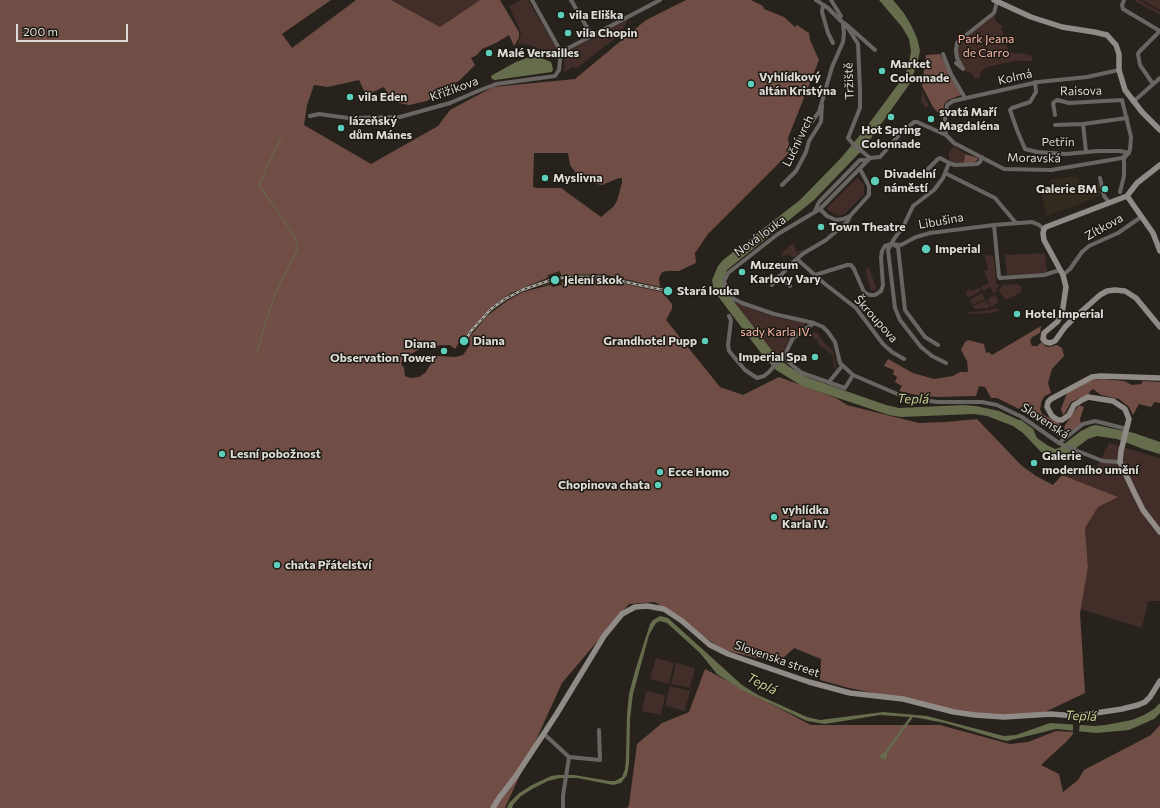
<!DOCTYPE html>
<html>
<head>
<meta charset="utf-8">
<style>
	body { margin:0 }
	#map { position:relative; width:1160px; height:808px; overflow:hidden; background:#27221c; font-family:Commissioner,sans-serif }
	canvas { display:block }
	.scale { position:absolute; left:16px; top:24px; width:112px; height:18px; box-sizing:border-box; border:2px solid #dfdcd8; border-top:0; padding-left:5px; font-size:12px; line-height:14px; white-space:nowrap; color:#dfdcd8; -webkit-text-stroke:3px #1d1913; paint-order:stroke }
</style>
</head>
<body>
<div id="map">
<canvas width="1160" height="808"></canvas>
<div class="scale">200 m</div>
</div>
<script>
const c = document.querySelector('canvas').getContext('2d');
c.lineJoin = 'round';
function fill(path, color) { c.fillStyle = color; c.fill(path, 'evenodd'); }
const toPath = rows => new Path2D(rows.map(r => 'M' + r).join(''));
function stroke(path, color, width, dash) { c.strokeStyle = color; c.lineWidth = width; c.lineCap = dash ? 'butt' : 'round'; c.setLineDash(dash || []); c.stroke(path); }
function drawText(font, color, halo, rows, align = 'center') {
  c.font = font + ' Commissioner,sans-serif'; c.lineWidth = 3; c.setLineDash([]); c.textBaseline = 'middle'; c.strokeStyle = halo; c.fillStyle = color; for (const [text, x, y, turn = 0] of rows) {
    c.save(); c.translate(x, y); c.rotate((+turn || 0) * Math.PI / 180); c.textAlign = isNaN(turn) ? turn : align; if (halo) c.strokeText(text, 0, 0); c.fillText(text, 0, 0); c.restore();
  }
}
fill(toPath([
	[1075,177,1078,178,1079,182,1082,184,1087,182,1088,187,1100,184,1102,193,1100,196,1047,216,1040,191,1052,188,1050,182,1051,179],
	[560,271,561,275,602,274,664,288,663,292,662,292,619,282,593,278,573,280,562,282,562,285,553,287,550,285,533,288,523,292,507,301,487,316,468,339,465,337,484,313,504,298,521,288,547,278,547,275]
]), '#332b1f');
fill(toPath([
	[391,0,480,0,440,27],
	[521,0,528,0,558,51,553,54,529,45,518,44,521,33,509,6],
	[1135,0,1139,0,1160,12,1160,15,1135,1],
	[1142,0,1160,0,1160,10,1144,1],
	[992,16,994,16,997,22,1003,27,1001,28,1009,52,1031,55,1033,61,1016,61,986,67,980,73,981,77,975,79,970,72,968,73,965,70,958,57,958,46,961,41],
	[628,19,621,34,577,68,572,67,563,73,564,69,565,69,564,61,565,53],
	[922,91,929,106,925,108,924,104,921,102],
	[954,146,965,154,964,164,949,162,949,153],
	[857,178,864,184,864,194,845,214,838,216,829,211,827,209,829,206],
	[793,243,797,252,803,250,804,252,798,254,794,258,787,254,783,257,781,255,784,251],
	[1045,253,1047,273,1007,275,1005,255],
	[985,255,993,256,994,259,996,281,997,284,1000,285,996,289,997,292,994,294,990,287,983,291,981,287,989,283,984,271,988,270],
	[867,268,869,268,876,287,875,291,871,290,870,287,866,273],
	[1017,284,1021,286,1021,292,1008,299,1005,299,998,290,1003,285],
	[979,288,981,291,968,298,966,293,967,291,969,289,970,291],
	[982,293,985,299,972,305,970,300],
	[995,295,999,302,991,307,987,299],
	[986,300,990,308,974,309,973,306],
	[734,302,746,307,774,317,804,323,805,326,792,335,783,351,777,357],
	[997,308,999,310,992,313,967,314,970,312,985,311],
	[817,332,821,339,833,351,836,364,835,369,833,367,834,361,832,354,818,344,819,342,812,336,813,333],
	[1109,443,1160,458,1160,601,1148,601,1142,628,1080,609,1088,567,1085,528,1097,507,1117,497,1062,475,1098,465],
	[656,658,674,663,669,684,650,679],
	[676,663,695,668,690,688,671,684],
	[670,686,690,691,685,711,665,706],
	[646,691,665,695,661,715,642,711]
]), '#422d28');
fill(toPath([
	[0,0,331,0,282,34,292,48,356,0,391,0,440,27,480,0,500,0,519,32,519,38,514,46,509,35,496,43,482,49,477,55,471,58,475,65,460,80,427,101,409,105,399,103,393,95,389,96,384,87,366,95,359,80,328,87,314,85,307,105,304,125,371,164,438,126,450,110,493,87,575,79,646,20,686,0,751,0,763,6,764,9,784,17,795,27,797,25,809,33,810,40,819,60,788,138,790,152,708,234,695,253,696,263,679,271,667,271,662,272,659,278,660,287,602,274,564,275,561,275,560,271,548,275,547,278,511,293,490,308,465,337,461,339,455,349,450,345,426,346,403,358,401,364,404,368,405,376,410,378,419,377,425,373,435,358,438,356,455,357,463,355,470,345,468,339,487,316,507,301,523,292,550,285,553,287,562,285,562,282,573,280,602,279,662,292,672,304,672,309,666,320,720,387,743,395,779,377,836,398,847,405,919,423,946,422,977,419,1021,465,1036,476,1053,485,1062,475,1118,497,1098,507,1085,528,1088,567,1080,613,1085,693,1041,714,995,718,849,688,820,680,821,659,794,648,778,663,723,650,655,602,629,604,562,683,505,808,0,808],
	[534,153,568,153,570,165,578,176,592,183,602,185,619,178,622,178,622,183,617,201,613,207,601,217,561,188,536,188,533,187],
	[940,54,961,93,961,95,948,100,944,104,943,115,940,115,933,107,922,86,926,55],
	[965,154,978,158,978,159,974,163,964,164],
	[1041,326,1040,333,1032,337,1030,341,1032,346,1037,346,1042,342,1045,346,1049,347,1057,345,1062,348,1064,356,1052,369,1048,383,1051,393,1045,396,1042,400,1040,409,1042,414,1060,424,1062,429,1064,430,1065,425,1079,405,1084,407,1080,419,1081,424,1062,439,1025,412,997,398,991,398,985,387,979,386,976,396,938,397,916,395,899,391,902,386,895,382,897,377,893,374,894,370,884,366,888,359,913,373,934,379,953,376,960,372,968,372,967,361,961,350,965,342,968,340,984,344,986,353,989,352,992,355],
	[1103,379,1124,381,1132,385,1141,384,1143,381,1160,382,1160,403,1155,402,1151,407,1139,404,1133,415,1129,407,1119,399,1101,395,1093,389,1090,391,1089,394,1071,402,1065,413,1063,415,1061,409,1067,393,1092,380],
	[705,669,811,725,940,725,1010,744,1028,742,1056,731,1073,732,1073,734,1067,741,1041,765,1059,774,1063,792,1078,780,1084,770,1151,735,1160,725,1160,808,627,808,629,805,637,744,662,723,689,712]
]), '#704d45');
fill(toPath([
	[879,0,893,0,903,12,910,23,917,38,920,50,919,56,911,82,864,148,814,200,727,270,723,280,725,290,777,357,788,366,806,377,886,405,899,408,963,405,976,406,999,411,1019,420,1021,420,1033,429,1037,438,1047,445,1055,449,1059,448,1081,431,1091,426,1096,425,1134,433,1160,442,1160,454,1143,449,1117,439,1097,436,1088,439,1064,457,1051,457,1041,452,1023,433,1013,426,987,416,974,414,901,417,889,415,802,386,776,370,764,357,714,291,712,280,718,266,723,260,800,200,841,158,865,129,905,75,909,63,911,51,909,39,902,27],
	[532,56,536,56,551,62,553,69,552,72,495,80,492,79,491,76,496,73,516,62],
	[660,616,668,618,742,685,758,695,807,717,820,720,883,712,927,716,1004,736,1016,735,1050,723,1095,726,1105,725,1132,720,1144,715,1154,709,1160,703,1160,713,1154,719,1129,730,1096,733,1056,729,1007,741,1002,740,945,723,913,717,887,753,887,756,886,759,882,759,881,758,880,755,884,753,910,717,880,715,825,724,807,721,742,690,717,674,700,653,667,623,660,621,656,623,649,635,633,694,630,719,629,764,627,775,621,783,613,785,577,778,560,778,548,781,534,788,521,796,513,805,512,808,507,808,509,803,518,794,530,786,551,776,558,775,574,775,610,781,615,781,622,777,625,769,626,758,627,714,629,694,635,671,650,624,653,620]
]), '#666d4c');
fill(toPath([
	[1073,722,1080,723,1079,732,1073,732]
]), '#27221c');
stroke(toPath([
	[257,353,267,317,278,287,298,249,295,238,284,221,259,185,281,137]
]), '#666d4c', 1);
stroke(toPath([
	[532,0,561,52],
	[571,0,592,36],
	[816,0,828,8,841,21,848,26,875,50],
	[831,0,841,16,839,19],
	[1124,0,1122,5,1123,9,1160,31],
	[823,5,822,12,828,33,833,43],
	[843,23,848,28,858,44,860,90,860,108,848,138,853,144,870,158],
	[561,52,660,0],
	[943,54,951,74,965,98],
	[956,63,963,69,957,58,956,50,957,43,961,39,994,13,997,2],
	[1035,82,1036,92,1030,102,1012,108,1010,110,1017,130,1025,149,1037,152,1066,154,1098,151,1120,151,1129,153],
	[1153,84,1140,65,1138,54,1139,52,1160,31],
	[1133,102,1160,78],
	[1055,115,1053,103,1057,100,1069,103,1122,100],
	[310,116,319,114,348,118,400,117,450,103,478,91,496,84,555,76,559,70,561,52],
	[1083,124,1086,151],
	[1055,125,1083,124,1127,118],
	[946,135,945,119,947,105,953,101,1038,82,1087,77,1119,70],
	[794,148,798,140,819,112,832,67,843,42,844,33,843,24],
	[870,158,820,209,778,234,728,273,724,281,727,291,734,299,742,303,774,314,814,323,823,327,828,332,835,342,840,363,853,375,902,396,913,399,938,402,982,402,997,405,1022,417,1059,443,1075,450,1103,461,1120,462],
	[870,158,880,157,900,134,914,122,917,122,946,135,954,143,1004,169,1051,170,1122,158,1129,153],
	[945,173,995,198,1016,223],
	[910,175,917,173,925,172,938,159,940,158,949,163],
	[1100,178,1104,196,1109,202],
	[782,185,796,171,806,152,809,141,821,122,822,105],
	[1120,192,1124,176,1124,159,1130,150,1131,137,1122,100],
	[820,209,827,216,836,220,843,219,850,216,869,195,869,186,860,169],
	[815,211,819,202,860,160,868,160],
	[994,225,999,277,1000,278,1044,275,1060,270],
	[891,244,901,245,916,237,930,233,994,225,1032,222,1039,225,1044,229],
	[894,245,898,247,905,310,925,337,938,345],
	[797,259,825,284,856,308,883,344,892,352,904,359],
	[815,275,847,265,851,265,854,269,864,292,869,295,875,295,881,291,883,285,881,258,882,251,885,246,891,244],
	[1063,275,1070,269,1082,252,1089,246,1118,233,1141,217],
	[779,276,790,286],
	[772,285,793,262,804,253,826,240,847,222,850,216],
	[729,316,731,320,728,345,729,351,745,370,757,378,764,376,769,372,786,352,793,338,814,323],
	[783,356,793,366,802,373,845,388,853,375],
	[946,363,932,356,921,347,900,320,895,308,888,250,894,239,903,227,913,206,934,190,943,178,949,163,955,165,977,164,980,162,982,157],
	[829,382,842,366],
	[1059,443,1083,424,1095,421,1127,429],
	[544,734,569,757,563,796,563,808],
	[569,757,600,760,599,730]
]), '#696563', 4);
stroke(toPath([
	[994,0,1031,17,1062,27,1094,32,1107,35,1116,45,1119,54,1119,70,1125,90,1142,112,1160,130],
	[1160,165,1137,183,1127,196,1046,227,1044,229,1043,233,1044,240,1063,275,1066,287,1062,314,1057,322,1044,333,1043,339,1046,342,1050,343,1055,341,1065,327,1074,318,1100,295,1107,291,1115,290,1125,291,1136,298,1160,327],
	[1127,196,1153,233,1160,251],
	[1160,378,1100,376,1092,377,1051,399,1048,402,1047,407,1052,416,1058,420,1062,420,1069,415,1074,405,1082,400,1088,397,1113,401,1125,409,1129,419,1121,451,1120,462,1135,494,1143,510,1160,532],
	[493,808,499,798,516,776,556,715,604,636,622,614,635,607,647,606,664,609,682,621,710,645,728,654,809,682,850,693,903,699,954,712,975,715,1004,717,1051,714,1076,716,1122,709,1138,705,1145,702,1150,697,1160,681]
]), '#908b87', 5.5);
const rail = toPath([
	[463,344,471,331,491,309,505,299,522,290,551,280,567,277,602,277,668,291]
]);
stroke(rail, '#b1aea9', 2.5);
stroke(rail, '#1d1913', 1, [3]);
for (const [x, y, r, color] of [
	[561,15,4,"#5cceba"],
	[568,33,4,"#5cceba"],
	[489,53,4,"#5cceba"],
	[882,71,4,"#5cceba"],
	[751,84,4,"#5cceba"],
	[350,97,4,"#5cceba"],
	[891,117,4,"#5cceba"],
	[931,119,4,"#5cceba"],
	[341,128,4,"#5cceba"],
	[545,178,4,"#5cceba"],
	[875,181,5,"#5cceba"],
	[1105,189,4,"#5cceba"],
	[821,227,4,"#5cceba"],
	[926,249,5,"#5cceba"],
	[742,272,4,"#5cceba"],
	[555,280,5,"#5cceba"],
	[668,291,5,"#5cceba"],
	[1017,314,4,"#5cceba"],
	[464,341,5,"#5cceba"],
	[705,341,4,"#5cceba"],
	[444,351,4,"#5cceba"],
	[815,357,4,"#5cceba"],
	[222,454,4,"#5cceba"],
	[1034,463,4,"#5cceba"],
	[660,472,4,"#5cceba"],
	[658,485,4,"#5cceba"],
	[774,517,4,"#5cceba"],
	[277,565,4,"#5cceba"]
]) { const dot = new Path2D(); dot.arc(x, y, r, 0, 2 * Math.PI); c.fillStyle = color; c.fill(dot); stroke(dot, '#1d1913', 1.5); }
drawText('bold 12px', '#dfdcd8', '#1d1913', [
	["vila Eliška",569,15],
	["vila Chopin",576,33],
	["Malé Versailles",497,53],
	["Market",890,64],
	["Colonnade",890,78],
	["Vyhlídkový",759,77],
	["altán Kristýna",759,91],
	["vila Eden",358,97],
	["svatá Maří",939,112],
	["Magdaléna",939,126],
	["lázeňský",349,121],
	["dům Mánes",349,135],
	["Hot Spring",891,130,"center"],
	["Colonnade",891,144,"center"],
	["Divadelní",884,174],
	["náměstí",884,188],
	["Myslivna",553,178],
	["Galerie BM",1097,189,"right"],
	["Town Theatre",829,227],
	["Imperial",935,249],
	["Muzeum",750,265],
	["Karlovy Vary",750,279],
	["Jelení skok",564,280],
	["Stará louka",677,291],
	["Hotel Imperial",1025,314],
	["Diana",473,341],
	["Grandhotel Pupp",697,341,"right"],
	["Diana",436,344,"right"],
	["Observation Tower",436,358,"right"],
	["Imperial Spa",807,357,"right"],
	["Lesní pobožnost",230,454],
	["Galerie",1042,456],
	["moderního umění",1042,470],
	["Ecce Homo",668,472],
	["Chopinova chata",650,485,"right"],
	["vyhlídka",782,510],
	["Karla IV.",782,524],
	["chata Přátelství",285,565]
], 'left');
drawText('12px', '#f8b6a7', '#1d1913', [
	["Park Jeana",986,39],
	["de Carro",986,53],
	["sady Karla IV.",776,332]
]);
drawText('12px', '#dfdcd8', '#1d1913', [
	["Kolmá",1015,77,-13],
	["Tržiště",849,81,-92],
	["Křižíkova",454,89,-20],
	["Raisova",1081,91,-1],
	["Luční vrch",798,141,-64],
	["Petřín",1058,142],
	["Moravská",1034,158,1],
	["Libušina",941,221,-10],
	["Zítkova",1104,227,-29],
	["Nová louka",760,236,-36],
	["Škroupova",876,319,48],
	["Slovenská",1045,421,33],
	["Slovenska street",777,659,19]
]);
drawText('italic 13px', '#c7d297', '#1d1913', [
	["Teplá",913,399,1],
	["Teplá",762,684,27],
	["Teplá",1081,716,2]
]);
</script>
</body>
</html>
